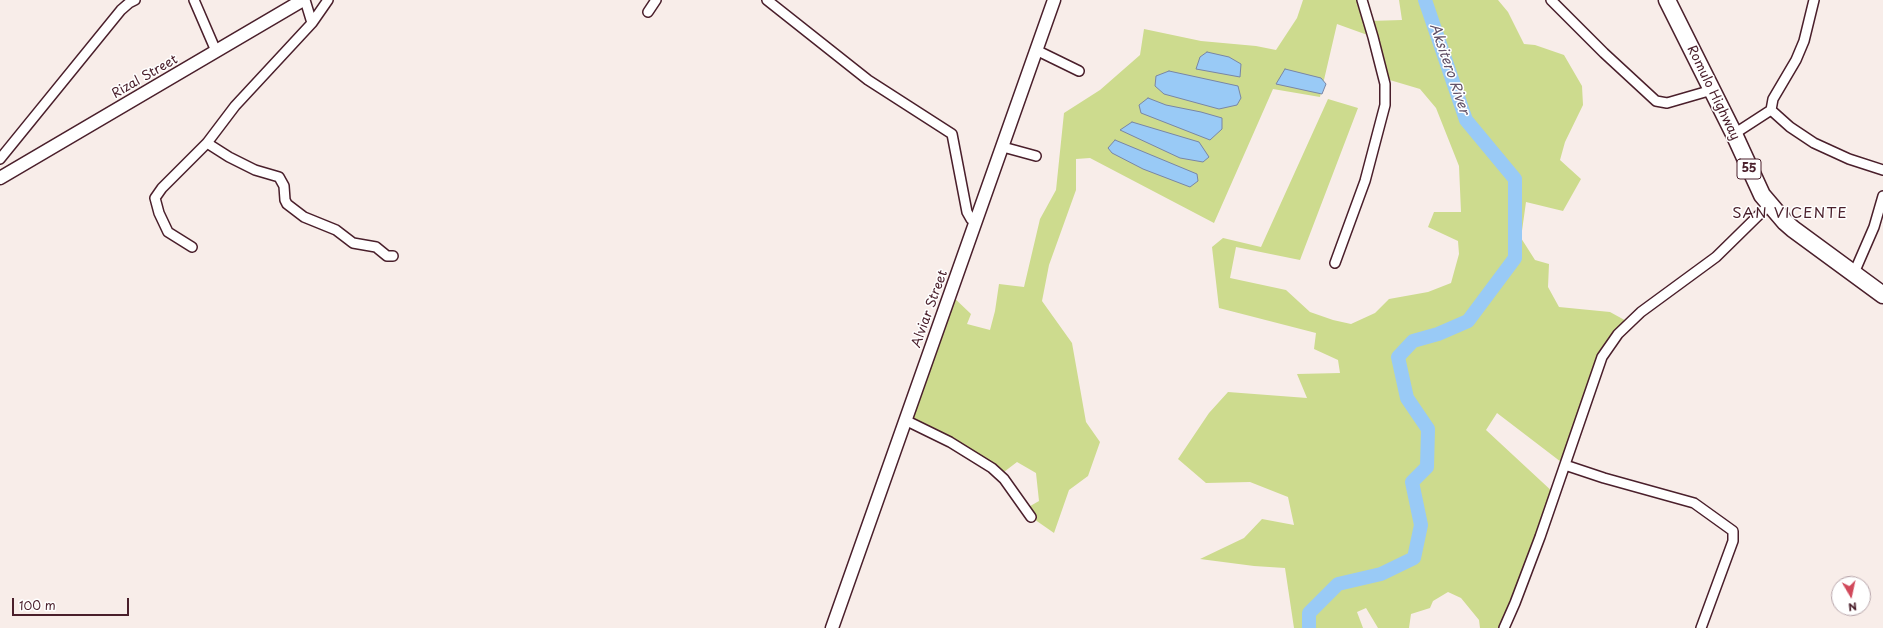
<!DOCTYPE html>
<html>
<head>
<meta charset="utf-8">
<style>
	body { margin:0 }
	#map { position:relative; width:1883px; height:628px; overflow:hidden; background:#f8ede9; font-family:"Playpen Sans",sans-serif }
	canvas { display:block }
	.north { position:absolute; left:1831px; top:576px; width:40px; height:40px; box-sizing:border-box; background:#fff; border:1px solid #b7a5aa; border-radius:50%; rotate:171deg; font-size:11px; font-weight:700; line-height:16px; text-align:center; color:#4a1f2b }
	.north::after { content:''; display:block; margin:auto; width:14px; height:18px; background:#d1495b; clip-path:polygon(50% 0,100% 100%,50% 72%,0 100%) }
	.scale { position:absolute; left:12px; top:598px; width:117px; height:18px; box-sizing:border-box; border:2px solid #4a1f2b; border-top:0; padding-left:5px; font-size:12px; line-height:14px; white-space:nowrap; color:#4a1f2b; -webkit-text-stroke:3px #fff; paint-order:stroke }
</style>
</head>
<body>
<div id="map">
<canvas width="1883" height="628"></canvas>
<div class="north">N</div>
<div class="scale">100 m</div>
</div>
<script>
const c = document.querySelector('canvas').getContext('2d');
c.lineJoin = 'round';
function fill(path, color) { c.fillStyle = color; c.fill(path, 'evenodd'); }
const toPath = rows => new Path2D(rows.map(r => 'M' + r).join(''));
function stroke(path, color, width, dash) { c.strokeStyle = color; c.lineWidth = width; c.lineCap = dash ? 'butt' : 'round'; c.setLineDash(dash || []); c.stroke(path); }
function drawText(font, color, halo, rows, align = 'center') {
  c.font = font + ' "Playpen Sans",sans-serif'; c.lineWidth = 3; c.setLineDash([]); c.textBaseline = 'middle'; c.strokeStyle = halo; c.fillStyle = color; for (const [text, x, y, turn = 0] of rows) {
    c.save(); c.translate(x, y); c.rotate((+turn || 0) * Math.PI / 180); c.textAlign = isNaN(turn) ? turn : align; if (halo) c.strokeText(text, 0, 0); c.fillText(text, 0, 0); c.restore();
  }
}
fill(toPath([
	[1303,0,1362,0,1369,21,1402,20,1399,0,1498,0,1508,12,1524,44,1535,45,1564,55,1582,86,1583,105,1565,142,1560,160,1581,179,1563,211,1526,202,1521,238,1535,260,1549,264,1548,287,1559,307,1610,312,1630,323,1602,357,1565,465,1497,413,1486,430,1555,494,1504,628,1480,628,1479,620,1461,598,1448,592,1433,601,1430,608,1411,614,1409,628,1378,628,1366,608,1357,612,1363,628,1294,628,1285,568,1254,566,1200,559,1244,538,1262,519,1294,525,1288,497,1250,482,1206,483,1178,459,1209,413,1228,392,1307,398,1297,374,1340,373,1338,360,1314,349,1316,333,1219,308,1212,247,1223,238,1261,247,1328,99,1358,108,1300,260,1236,247,1230,278,1286,290,1310,312,1333,320,1351,324,1375,313,1389,299,1428,292,1451,283,1459,254,1458,241,1428,227,1434,212,1461,212,1459,166,1436,108,1420,89,1383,78,1373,37,1337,24,1320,97,1273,89,1214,223,1090,158,1076,159,1076,190,1049,265,1042,301,1072,343,1086,422,1100,442,1088,476,1069,490,1054,533,1031,517,1025,509,1039,501,1036,473,1017,462,1000,475,905,420,950,294,971,314,967,324,990,330,995,311,999,284,1024,287,1040,219,1056,190,1064,113,1100,90,1140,55,1144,29,1201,41,1256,46,1276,50,1297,18]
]), '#cddb8e');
const water = toPath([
	[1207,52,1229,57,1241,64,1240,77,1196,69,1200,57,1207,52],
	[1285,69,1321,78,1326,84,1322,94,1276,84,1285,69],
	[1169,71,1238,86,1241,98,1237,105,1219,109,1164,94,1155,86,1156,76,1169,71],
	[1148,98,1166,105,1201,112,1222,118,1222,129,1210,140,1141,113,1139,105,1148,98],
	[1132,122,1199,142,1209,157,1203,162,1180,158,1120,130,1132,122],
	[1115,140,1197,174,1198,181,1190,187,1143,169,1112,153,1108,148,1115,140]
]);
fill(water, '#99caf6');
stroke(water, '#7986a5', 1);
stroke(toPath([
	[1309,628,1309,613,1338,584,1381,574,1414,558,1421,525,1412,482,1427,467,1428,429,1407,398,1398,357,1413,341,1438,334,1468,321,1515,258,1515,179,1466,120,1425,0]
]), '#99caf6', 14);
const street = toPath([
	[194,0,216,51],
	[767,0,868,80,952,134,967,212,971,219,976,223],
	[1551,0,1604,53,1656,101,1667,103,1712,90],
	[1814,0,1804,41,1796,60,1773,99,1771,110,1790,127,1814,143,1849,159,1883,170],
	[648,12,656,0],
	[312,23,328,0],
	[1036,50,1079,71],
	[1734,134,1771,110],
	[207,143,229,157,255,170,279,177,284,186,285,200,287,204,304,217,336,230,353,243,376,247,387,256,393,256],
	[1003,147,1036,156],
	[0,159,121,10,129,3,135,0],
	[192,247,168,232,159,213,155,198,162,188,207,143,235,106,312,23,305,0],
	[1335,263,1365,181,1385,105,1385,84,1373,37,1362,0],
	[1854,273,1874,227,1883,196],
	[905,420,950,442,992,468,1004,479,1031,517],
	[1565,465,1604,478,1694,503,1733,531,1733,541,1701,628],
	[1504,628,1515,603,1540,537,1602,357,1618,334,1641,312,1716,257,1769,205]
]);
const secondary = toPath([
	[0,178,303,0],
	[832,628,1054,0]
]);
const highway = toPath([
	[1667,0,1734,134,1762,195,1785,222,1793,229,1883,295]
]);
stroke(street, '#4a1f2b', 12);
stroke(secondary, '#4a1f2b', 15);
stroke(highway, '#4a1f2b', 19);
stroke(street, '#fff', 9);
stroke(secondary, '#fff', 12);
stroke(highway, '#fff', 16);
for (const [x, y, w] of [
	[1749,169,24]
]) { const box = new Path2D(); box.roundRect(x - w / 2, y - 10, w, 20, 3); c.fillStyle = '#fff'; c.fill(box); stroke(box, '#4a1f2b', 1); }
drawText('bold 12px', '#4a1f2b', null, [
	["55",1749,169]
]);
drawText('13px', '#4a1f2b', '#fff', [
	["Rizal Street",145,77,-30],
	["Romulo Highway",1713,93,64],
	["Alviar Street",930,309,-70]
]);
drawText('italic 14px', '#625268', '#fff', [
	["Aksitero River",1449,69,71]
]);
c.letterSpacing = '1px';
drawText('15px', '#4a1f2b', '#fff', [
	["SAN VICENTE",1790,214]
]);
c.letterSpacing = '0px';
</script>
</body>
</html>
